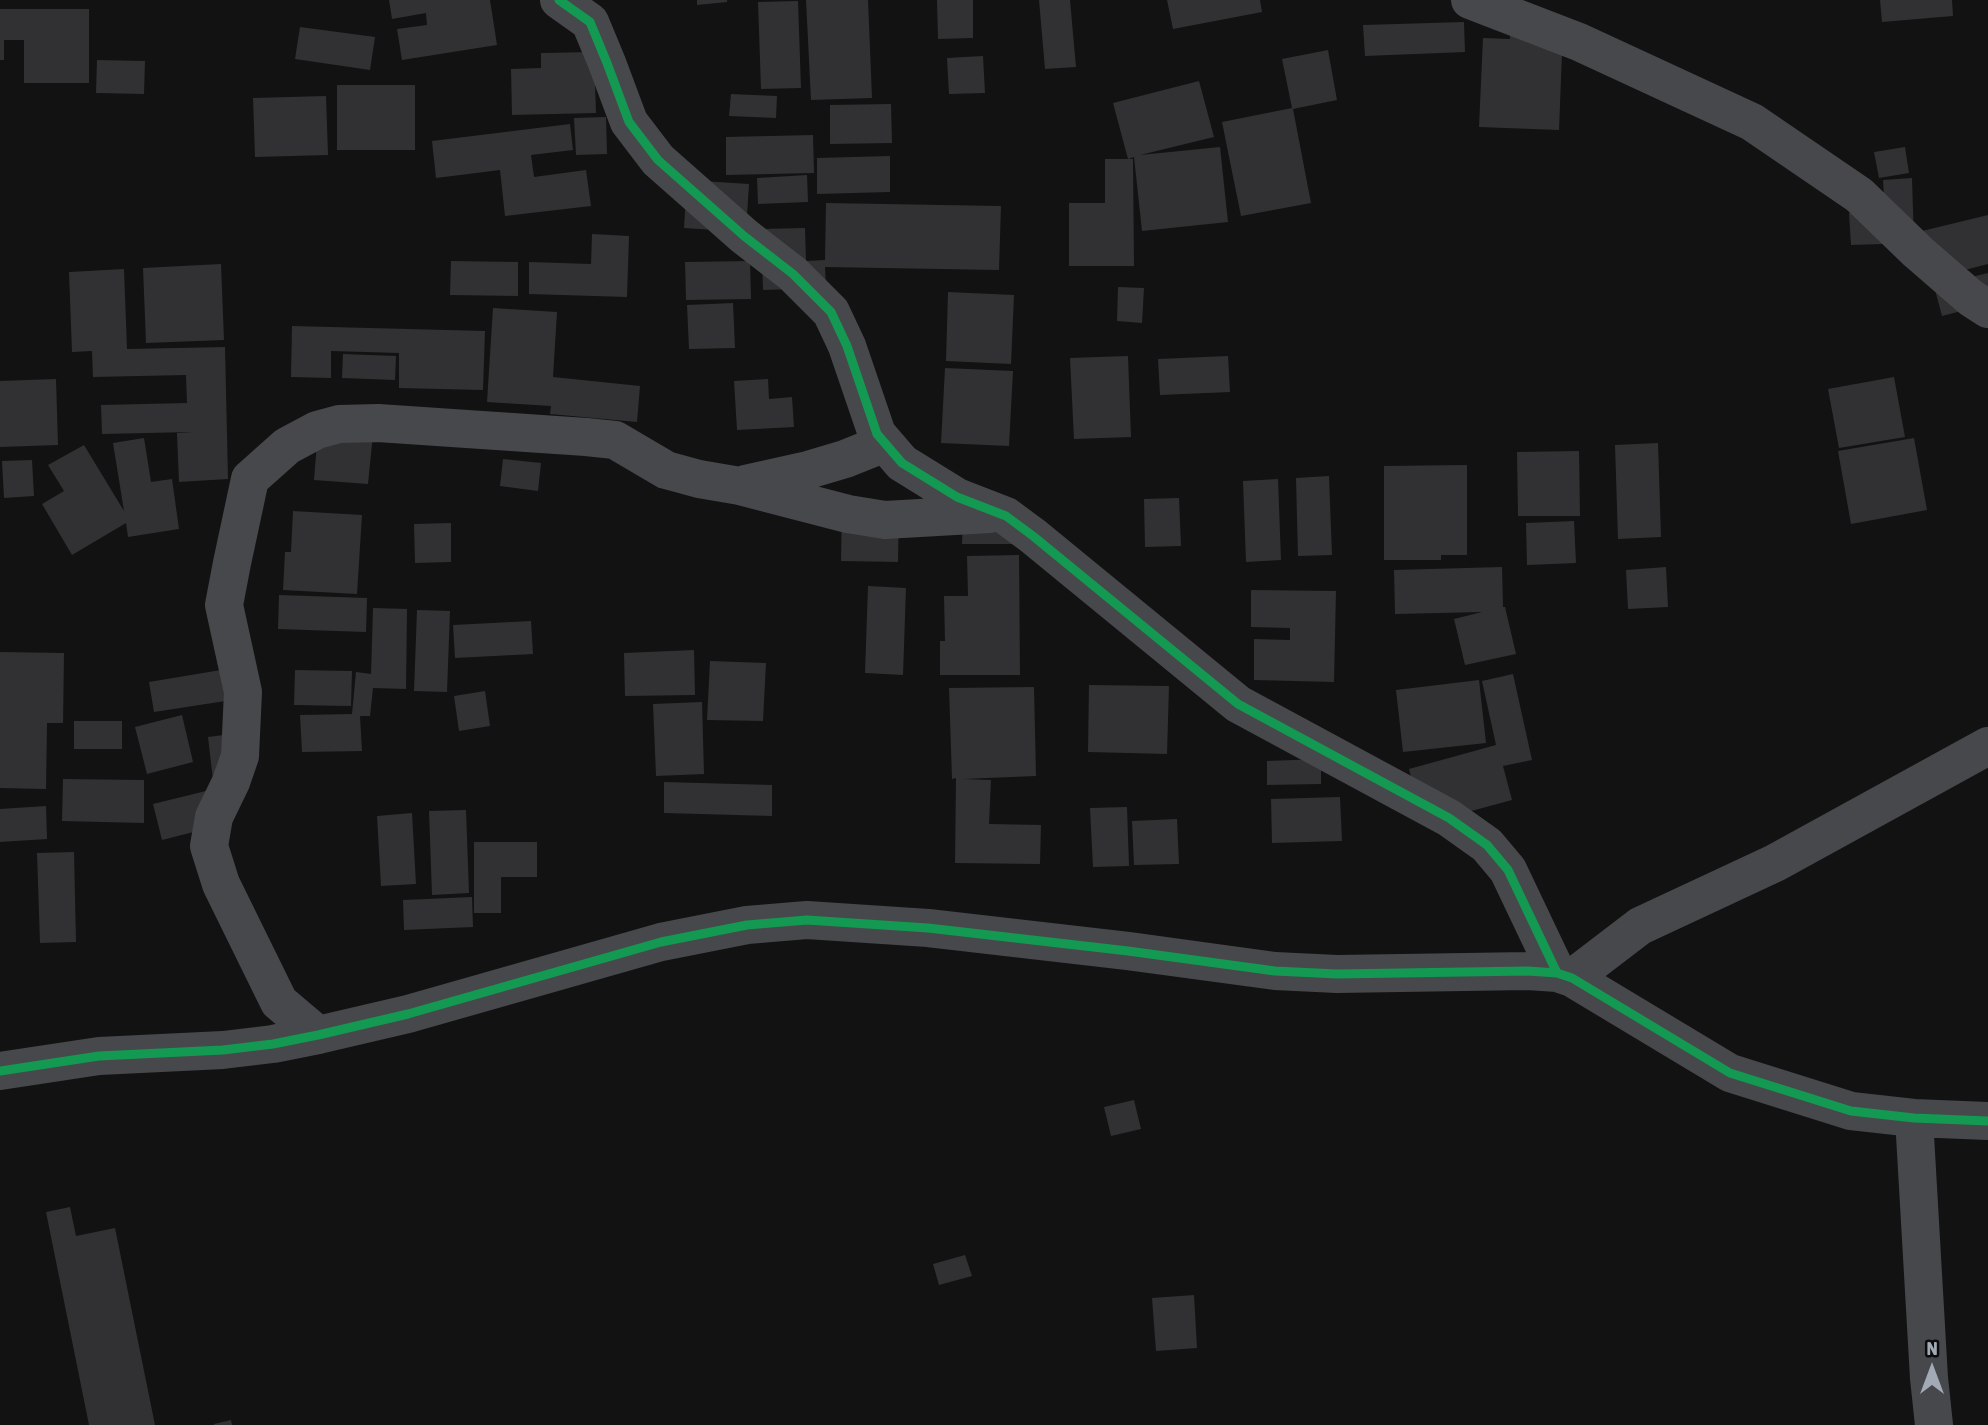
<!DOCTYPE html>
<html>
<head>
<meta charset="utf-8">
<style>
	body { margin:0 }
	#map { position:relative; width:1988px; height:1425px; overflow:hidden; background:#121212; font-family:"Asap Condensed",sans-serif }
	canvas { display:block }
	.north { position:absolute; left:1897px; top:1334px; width:70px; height:70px; -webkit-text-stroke:5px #0c0c0e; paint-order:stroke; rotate:0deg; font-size:19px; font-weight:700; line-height:28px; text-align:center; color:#a1aab5 }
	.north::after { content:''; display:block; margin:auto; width:24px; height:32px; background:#a1aab5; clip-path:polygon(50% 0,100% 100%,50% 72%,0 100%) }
</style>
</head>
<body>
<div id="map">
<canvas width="1988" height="1425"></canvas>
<div class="north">N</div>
</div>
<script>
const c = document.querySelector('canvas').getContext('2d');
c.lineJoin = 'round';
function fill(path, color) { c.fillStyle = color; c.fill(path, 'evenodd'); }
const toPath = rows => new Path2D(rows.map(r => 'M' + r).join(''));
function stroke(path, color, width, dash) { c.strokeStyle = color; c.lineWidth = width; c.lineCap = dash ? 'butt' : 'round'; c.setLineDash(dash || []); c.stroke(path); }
fill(toPath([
	[389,0,490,0,497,45,402,60,397,29,427,25,426,13,392,19],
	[697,0,727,0,727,2,697,5],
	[806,0,868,0,872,98,811,100],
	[937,0,973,0,973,38,938,39],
	[1039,0,1070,0,1076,67,1045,69],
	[1167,0,1260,0,1262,12,1173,29],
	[1880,0,1952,0,1953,16,1882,22],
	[798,1,801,88,761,89,758,2],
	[0,9,89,9,89,83,24,83,24,40,4,40,4,60,0,60],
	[1464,22,1465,52,1365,56,1363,25],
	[1510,26,1563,28,1559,130,1479,127,1483,38,1510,39],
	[300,27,375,37,370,70,295,59],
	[1328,50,1337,100,1293,109,1311,203,1241,216,1222,122,1292,108,1282,59],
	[594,52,596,113,512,115,511,69,541,68,541,53],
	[983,56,985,93,949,94,947,58],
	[97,60,145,61,144,94,96,93],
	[1199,81,1214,137,1140,155,1220,147,1228,222,1142,231,1134,157,1128,159,1133,159,1134,266,1069,266,1069,203,1105,203,1105,159,1128,159,1113,103],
	[337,85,415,85,415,150,337,150],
	[731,94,777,96,776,118,729,116],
	[326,96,328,155,255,157,253,98],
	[891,104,892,143,830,144,830,105],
	[606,117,607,154,576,155,574,118],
	[570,124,573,150,531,155,534,177,586,170,591,206,505,216,500,170,436,178,432,141],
	[813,135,814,173,726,175,726,137],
	[1905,147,1909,173,1879,178,1874,152],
	[890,156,890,192,817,194,817,158],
	[807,175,808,202,758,204,757,178],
	[1912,178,1914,243,1851,245,1849,213,1885,213,1883,180],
	[687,180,749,184,746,232,684,228],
	[826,203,1001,206,999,270,825,267,826,288,763,290,761,229,805,228,806,261,825,260],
	[1988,215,1988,264,1930,279,1918,232],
	[592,234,629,236,627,297,529,294,529,262,591,264],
	[451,261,518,262,518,296,450,295],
	[750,261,751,299,686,300,685,262],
	[221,264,224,340,146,343,143,268],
	[124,269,127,349,225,347,228,479,179,482,177,433,192,432,102,434,101,405,187,403,186,375,93,377,92,351,72,352,69,272],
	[1988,273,1988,304,1942,316,1934,286],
	[1118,287,1144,288,1142,323,1117,321],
	[948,292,1014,295,1011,364,946,361],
	[733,303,735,348,689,349,687,305],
	[493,308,557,312,553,377,640,386,637,422,550,414,551,406,487,402],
	[292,326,485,331,483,390,399,388,399,353,331,351,331,378,291,377],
	[343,354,396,356,395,380,342,378],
	[1128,356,1131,437,1074,439,1070,358],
	[1228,356,1230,392,1160,395,1158,359],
	[945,368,1013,371,1009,446,941,443],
	[1894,377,1905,437,1839,448,1828,389],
	[56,379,58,445,0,447,0,381],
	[768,379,769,399,792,397,794,427,737,430,734,381],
	[318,430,373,434,368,484,314,480],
	[144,438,151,482,172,479,179,529,128,537,126,523,72,555,42,504,64,491,48,465,84,445,124,511,113,443],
	[1914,438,1927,510,1851,524,1838,451],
	[1658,443,1661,537,1618,539,1615,445],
	[1579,451,1580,516,1518,516,1517,452],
	[503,459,541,463,538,491,500,486],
	[32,460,34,496,4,498,2,461],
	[1467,465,1467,555,1441,555,1441,560,1384,560,1384,466],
	[1329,476,1332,555,1298,556,1296,478],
	[1278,479,1281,560,1246,562,1243,481],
	[1179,498,1181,546,1145,547,1144,499],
	[842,506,899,507,898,562,841,561],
	[293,511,362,515,357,594,283,590,285,552,291,552],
	[963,514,1017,544,962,544],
	[1574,521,1576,563,1527,565,1526,523],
	[451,523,451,562,415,563,414,524],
	[1019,555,1020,675,940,675,940,641,945,641,944,596,968,596,967,556],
	[1502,567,1503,607,1505,607,1516,654,1465,665,1454,619,1482,612,1395,614,1394,570],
	[1666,567,1668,607,1628,609,1626,570],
	[868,586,906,588,903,675,865,673],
	[1251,590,1336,591,1334,682,1254,680,1254,639,1290,640,1290,628,1251,627],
	[279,595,367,598,366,632,278,629],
	[373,608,407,609,406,689,373,688,370,716,360,716,362,751,302,752,300,715,352,714,356,672,371,674],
	[417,610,450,611,447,692,414,691],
	[531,621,533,654,455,658,453,625],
	[694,650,695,695,625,696,624,653],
	[0,652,64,653,63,723,47,723,46,789,0,788],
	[710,661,766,663,763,721,707,720],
	[227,669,232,700,154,712,149,682],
	[295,670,352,671,351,706,294,705],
	[1513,674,1532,760,1503,766,1512,800,1423,824,1409,769,1496,745,1482,681],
	[1479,680,1486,743,1403,752,1396,690],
	[1089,685,1169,686,1167,754,1088,752],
	[1034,687,1036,776,963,779,991,780,989,824,1041,825,1040,864,955,863,956,778,952,779,949,688],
	[485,691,490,726,459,731,454,696],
	[702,702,704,774,656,776,653,704],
	[182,715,193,762,147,774,135,727],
	[74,721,122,721,122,749,74,749],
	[232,734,229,823,162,840,153,804,214,789,208,737],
	[1321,759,1321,784,1267,785,1267,761],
	[63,779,144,780,144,823,62,821],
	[664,782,772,785,772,816,664,813],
	[1340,797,1342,841,1272,843,1271,799],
	[46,806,47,839,0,842,0,809],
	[1127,807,1129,866,1093,867,1090,808],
	[466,810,469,893,432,895,429,811],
	[412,813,416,884,381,886,377,816],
	[1177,819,1179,864,1134,865,1132,821],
	[474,842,537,842,537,877,501,877,501,913,474,913],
	[74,852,76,942,40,943,37,853],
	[472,897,473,927,404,930,403,900],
	[1134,1100,1141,1129,1111,1136,1104,1107],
	[70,1207,76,1236,115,1228,155,1425,89,1425,46,1212],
	[965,1255,972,1276,939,1285,933,1264],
	[1194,1295,1197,1348,1156,1351,1152,1298],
	[231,1420,232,1425,214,1425,214,1424]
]), '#313133');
stroke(toPath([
	[559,0,590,22,607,63,629,122,658,160,744,236,793,274,831,312,847,346,877,434,902,463,957,497,1006,516,1033,536,1238,704,1449,818,1487,845,1508,870,1557,973],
	[1470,0,1579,42,1752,122,1859,195,1918,252,1971,298,1988,309],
	[745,484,808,470,845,459,885,443],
	[1572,978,1640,926,1775,863,1988,746],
	[318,1035,279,1002,221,884,209,846,214,817,231,782,240,756,243,692,224,605,232,563,250,479,287,446,317,430,339,424,378,423,586,437,615,440,666,470,699,479,740,486,848,514,885,520,990,514],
	[0,1071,99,1056,223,1050,273,1044,318,1035,408,1014,661,942,747,925,807,920,928,928,1128,951,1275,971,1337,974,1528,971,1557,973,1572,978,1730,1073,1851,1111,1914,1118,1988,1121],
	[1914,1118,1929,1378,1934,1425]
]), '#46484b', 38);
stroke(toPath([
	[559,0,590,22,607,63,629,122,658,160,744,236,793,274,831,312,847,346,877,434,902,463,957,497,1006,516,1033,536,1238,704,1449,818,1487,845,1508,870,1557,973],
	[0,1071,99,1056,223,1050,273,1044,318,1035,408,1014,661,942,747,925,807,920,928,928,1128,951,1275,971,1337,974,1528,971,1557,973,1572,978,1730,1073,1851,1111,1914,1118,1988,1121]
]), '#139951', 9);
</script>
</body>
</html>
